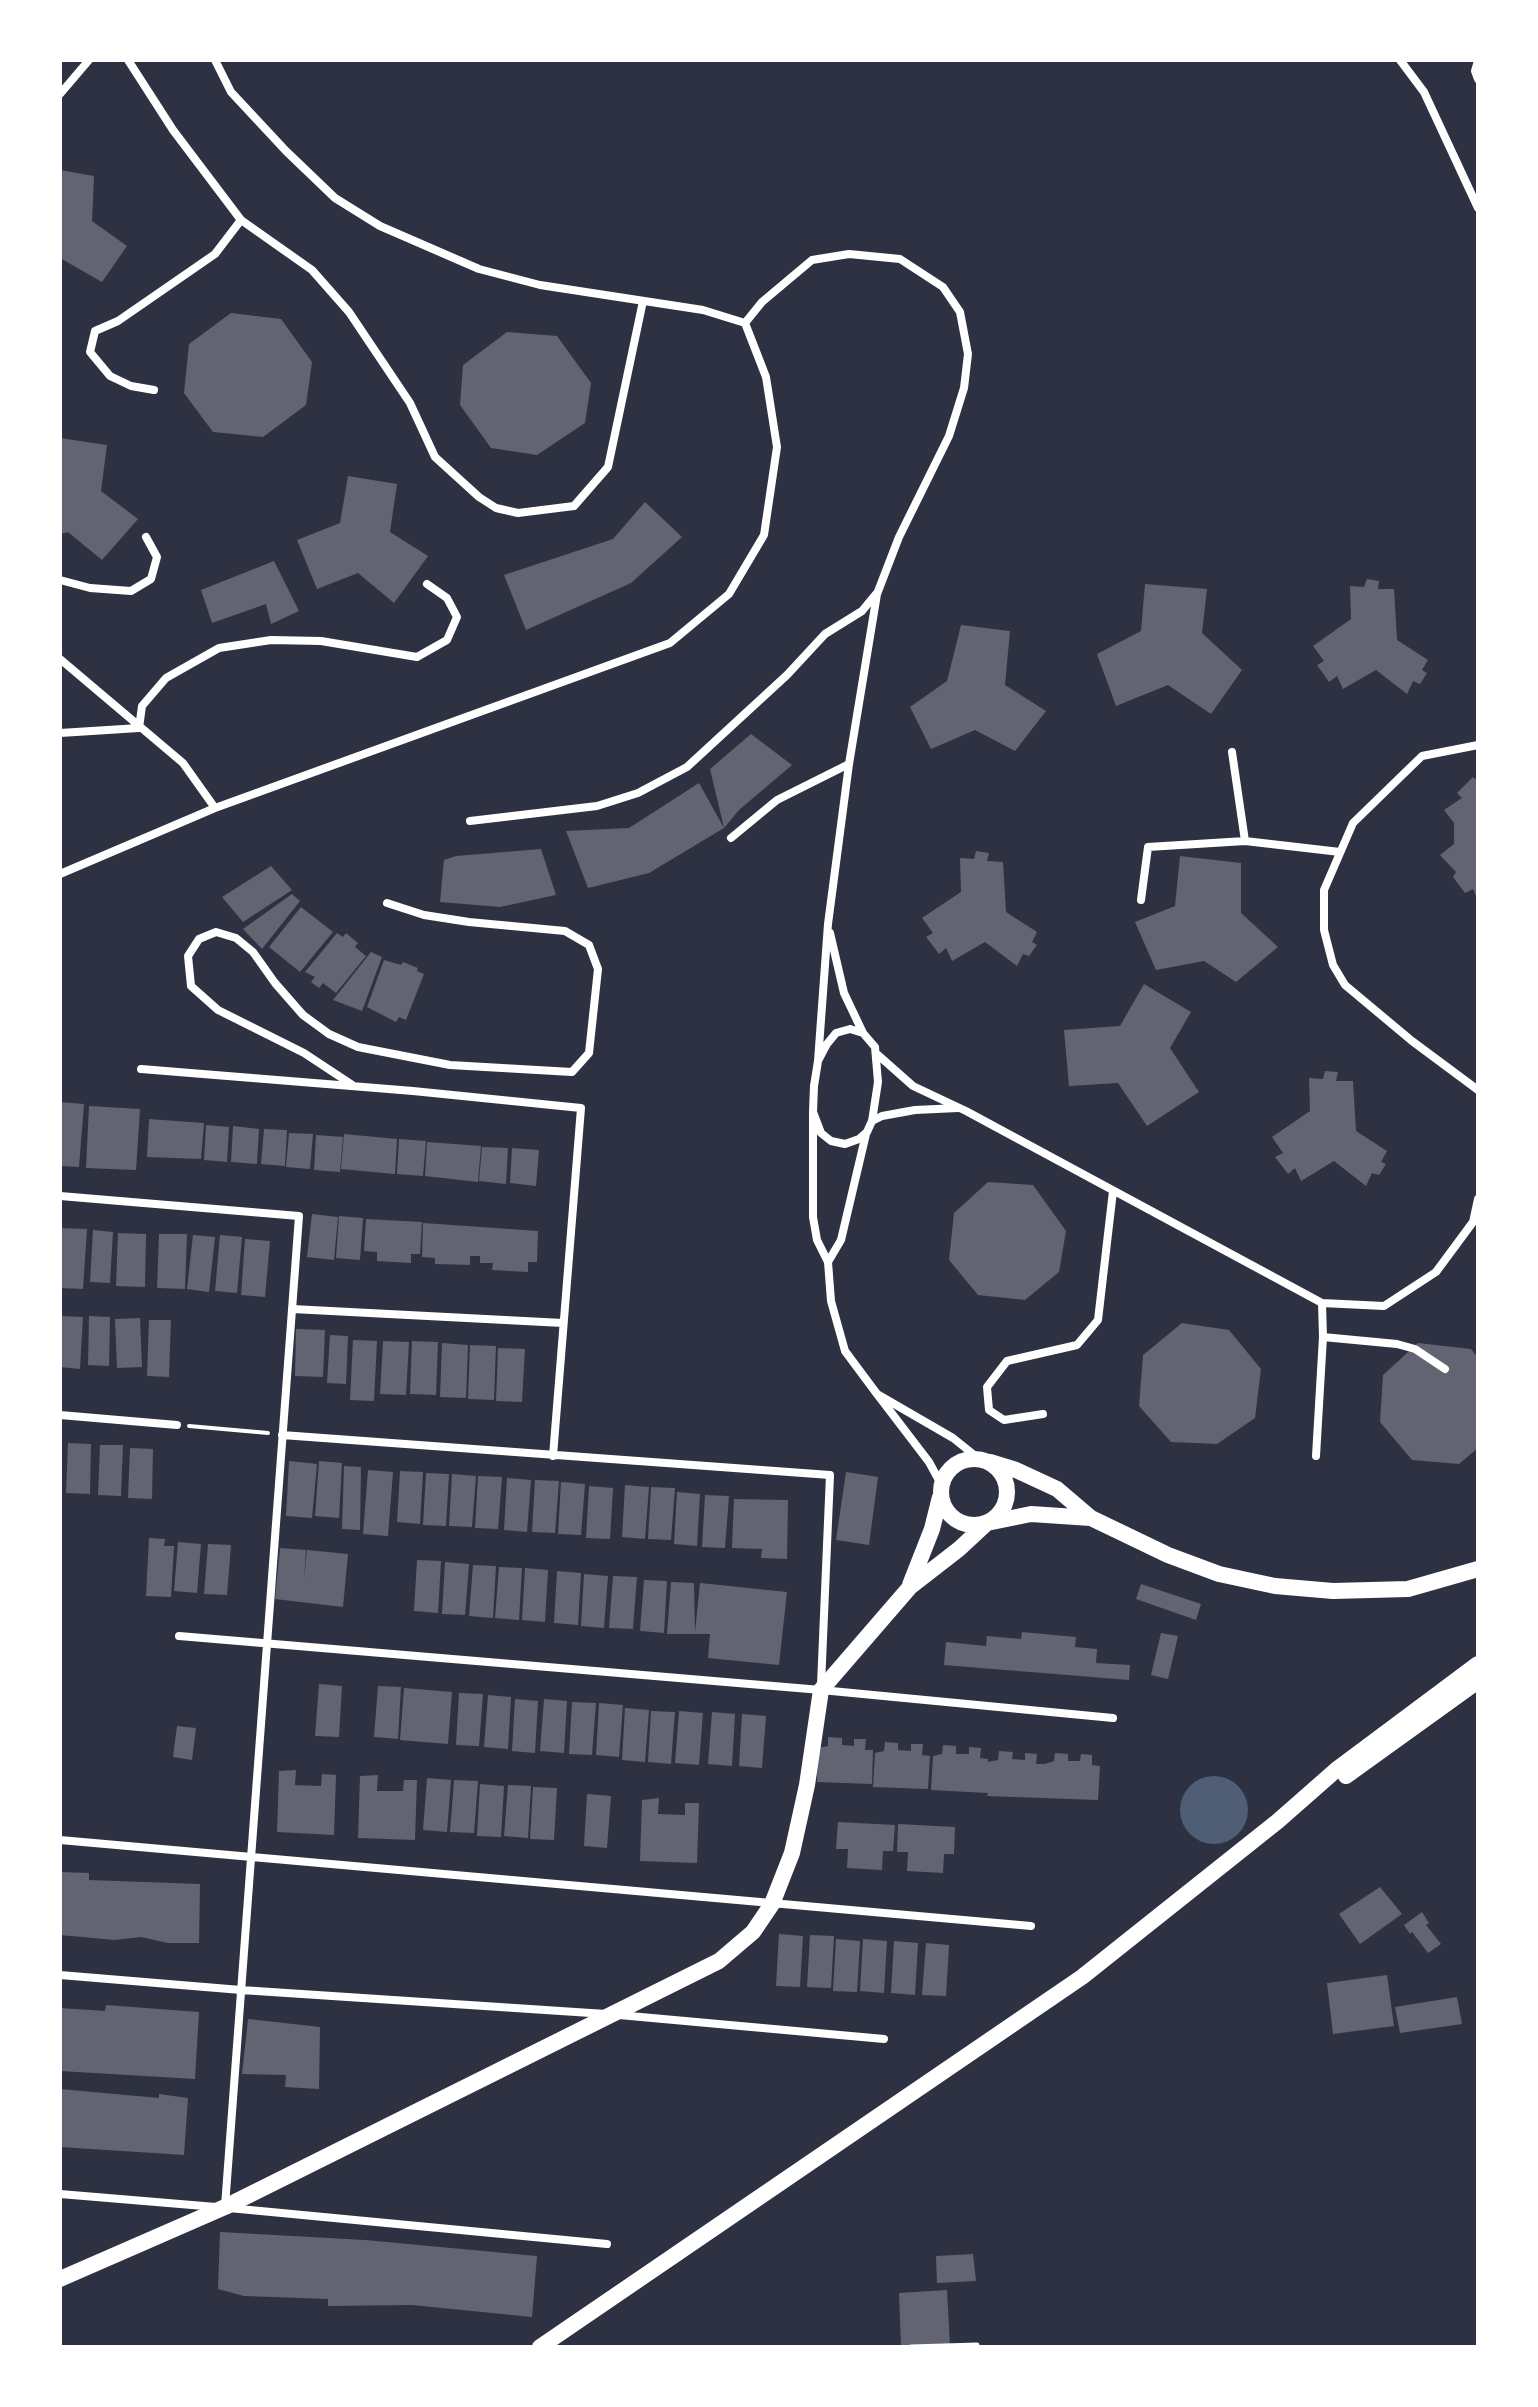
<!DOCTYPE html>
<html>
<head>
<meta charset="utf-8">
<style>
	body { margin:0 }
	#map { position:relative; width:1538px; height:2407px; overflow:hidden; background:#2d3142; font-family:"Open Sans",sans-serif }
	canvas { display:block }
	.frame { position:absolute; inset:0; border:62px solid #fff; pointer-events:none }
</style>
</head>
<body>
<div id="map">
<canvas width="1538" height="2407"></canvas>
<div class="frame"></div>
</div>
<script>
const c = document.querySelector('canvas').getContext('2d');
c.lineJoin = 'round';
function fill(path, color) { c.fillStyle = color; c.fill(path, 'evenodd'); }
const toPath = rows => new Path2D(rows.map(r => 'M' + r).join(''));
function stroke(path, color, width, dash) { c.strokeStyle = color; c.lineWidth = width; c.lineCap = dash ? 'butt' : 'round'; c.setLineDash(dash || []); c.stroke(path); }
fill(toPath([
	'1180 1810a34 34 0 1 1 68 0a34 34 0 1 1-68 0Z'
]), '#4f5d75');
fill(toPath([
	[60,170,94,176,92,221,127,246,102,282,60,258],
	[231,313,281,319,312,362,306,405,263,437,213,432,184,393,189,344],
	[507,332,557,336,591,383,585,423,537,455,491,448,460,405,463,365],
	[60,438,107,445,101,491,138,519,102,560,68,532,60,534],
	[348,476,397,484,390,532,428,556,394,603,358,573,317,589,297,540,340,523],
	[645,502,682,537,631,583,526,630,504,575,613,539],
	[274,561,299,611,271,624,266,604,212,623,201,590],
	[1367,579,1379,581,1378,589,1394,589,1397,640,1428,660,1422,670,1427,673,1420,684,1413,681,1407,694,1376,670,1343,689,1337,676,1329,682,1317,665,1324,661,1313,646,1351,619,1350,586,1364,587],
	[1145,584,1207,589,1202,633,1242,670,1211,714,1168,685,1116,706,1097,654,1141,631],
	[961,625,1010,631,1005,685,1046,711,1015,751,975,730,931,749,910,707,947,681],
	[751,734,792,765,739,810,724,828,649,873,588,888,566,831,629,828,699,783,724,828,710,769],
	[1473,777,1478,781,1478,901,1473,889,1465,893,1453,877,1456,872,1440,855,1454,844,1454,823,1444,810,1462,798,1457,793],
	[541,849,556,895,500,907,440,902,444,860,456,856],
	[976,851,989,853,987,861,1003,862,1006,912,1037,932,1032,942,1037,945,1029,956,1023,954,1017,966,985,942,952,961,946,948,939,954,926,937,933,933,922,918,961,892,960,858,974,859],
	[1180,856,1241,863,1241,913,1278,947,1236,982,1204,961,1156,970,1135,922,1175,906],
	[271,866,292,890,243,922,222,897],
	[292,894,300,901,262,949,243,929],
	[301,907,333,932,300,972,269,947],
	[337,933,343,937,346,933,358,943,355,947,366,956,336,993,323,983,319,988,311,982,315,977,305,972],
	[371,952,382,957,362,1011,333,1000],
	[384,960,401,965,403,962,418,968,417,971,424,974,406,1020,399,1017,396,1022,367,1007],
	[1144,984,1191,1012,1170,1048,1199,1092,1147,1126,1118,1083,1069,1086,1064,1030,1120,1026],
	[1325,1071,1338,1072,1336,1081,1353,1081,1356,1131,1387,1151,1381,1162,1386,1164,1379,1175,1372,1173,1366,1186,1334,1161,1301,1181,1295,1168,1288,1174,1275,1157,1283,1153,1272,1137,1310,1111,1309,1078,1323,1079],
	[60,1102,84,1104,79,1167,60,1166],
	[89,1106,140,1109,136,1170,86,1168],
	[149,1119,204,1123,201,1159,147,1157],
	[206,1125,229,1127,227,1162,204,1160],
	[233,1126,259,1129,257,1164,231,1162],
	[264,1129,287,1130,285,1166,261,1164],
	[289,1133,313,1134,310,1169,286,1167],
	[344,1134,397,1139,395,1174,341,1169],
	[316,1135,343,1137,340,1172,314,1170],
	[399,1139,426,1141,423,1176,397,1174],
	[427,1142,481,1146,478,1182,425,1176],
	[482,1147,508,1148,506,1184,479,1181],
	[512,1148,539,1150,536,1186,510,1183],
	[988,1182,1033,1185,1066,1231,1059,1272,1025,1300,978,1295,949,1260,954,1213],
	[312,1214,338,1217,334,1260,307,1257],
	[339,1216,363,1218,360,1260,336,1258],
	[366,1219,422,1222,420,1254,411,1254,411,1263,377,1261,377,1252,364,1251],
	[423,1223,538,1231,537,1262,528,1262,528,1272,492,1270,493,1263,480,1263,480,1256,470,1256,470,1265,435,1264,435,1258,422,1257],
	[60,1228,87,1229,83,1289,60,1288],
	[93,1230,113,1232,110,1283,90,1282],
	[118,1233,146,1234,145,1287,116,1286],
	[159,1234,187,1234,185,1289,157,1288],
	[193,1235,215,1237,209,1292,187,1289],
	[220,1235,242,1237,237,1293,215,1291],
	[245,1239,270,1241,265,1297,241,1295],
	[60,1316,83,1317,80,1369,60,1367],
	[89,1316,110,1317,109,1366,88,1365],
	[140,1318,142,1367,117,1368,115,1319],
	[149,1320,171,1320,169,1377,147,1376],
	[1182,1323,1229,1330,1261,1369,1255,1418,1217,1444,1171,1442,1139,1406,1143,1355],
	[296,1329,325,1330,323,1377,295,1376],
	[330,1335,348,1336,346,1384,327,1383],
	[353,1340,377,1341,374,1401,350,1400],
	[383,1341,409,1342,406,1395,380,1394],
	[412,1341,438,1342,436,1395,410,1394],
	[442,1343,468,1345,466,1398,440,1397],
	[1418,1343,1471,1349,1478,1358,1478,1448,1459,1464,1412,1460,1380,1422,1383,1375],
	[470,1345,496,1346,494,1400,468,1399],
	[498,1348,525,1349,522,1402,496,1401],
	[68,1443,91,1444,90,1494,66,1493],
	[100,1445,123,1445,121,1496,98,1495],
	[130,1448,153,1449,152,1499,128,1498],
	[289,1461,317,1464,312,1518,286,1516],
	[319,1461,342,1463,339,1518,315,1516],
	[344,1466,361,1467,360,1530,342,1529],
	[368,1470,393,1472,388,1536,363,1534],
	[400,1471,423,1472,420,1524,397,1522],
	[846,1472,878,1477,869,1545,836,1540],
	[426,1473,449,1474,446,1526,423,1525],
	[452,1474,476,1476,472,1527,449,1526],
	[478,1476,502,1477,498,1529,475,1528],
	[507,1478,531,1480,527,1532,504,1530],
	[535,1480,559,1481,555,1533,532,1532],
	[561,1482,585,1484,581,1535,558,1534],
	[625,1485,649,1487,645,1539,622,1537],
	[589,1486,613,1488,610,1539,586,1538],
	[651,1487,675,1488,671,1540,648,1539],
	[677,1492,700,1494,697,1546,674,1544],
	[705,1495,729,1496,725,1548,702,1547],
	[734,1499,788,1500,787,1559,761,1558,762,1549,732,1548],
	[149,1538,165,1539,164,1546,174,1546,171,1597,146,1596],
	[178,1542,201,1544,197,1593,174,1591],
	[208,1544,231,1545,227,1595,204,1594],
	[280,1548,306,1550,304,1579,307,1550,348,1554,343,1607,275,1599],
	[417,1560,441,1561,438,1613,414,1611],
	[445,1562,469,1564,465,1615,442,1614],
	[473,1565,496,1566,493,1618,469,1616],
	[499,1567,522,1568,519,1620,495,1618],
	[525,1568,548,1570,545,1622,522,1620],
	[557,1571,581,1573,578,1625,554,1623],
	[584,1574,608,1576,604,1628,581,1626],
	[613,1576,637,1577,633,1629,609,1628],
	[644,1580,667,1581,664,1633,640,1631],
	[671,1582,694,1583,695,1632,700,1583,787,1592,779,1665,708,1658,710,1634,667,1634],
	[1141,1584,1201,1604,1196,1620,1136,1599],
	[1022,1632,1076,1637,1075,1647,1097,1649,1096,1663,1130,1665,1129,1680,944,1665,946,1642,986,1646,987,1636,1021,1639],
	[1161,1633,1178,1636,1168,1679,1151,1675],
	[319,1684,342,1686,339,1737,315,1736],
	[378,1686,401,1687,398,1739,374,1737],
	[404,1688,452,1692,448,1744,400,1740],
	[459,1693,483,1694,479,1746,456,1745],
	[488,1695,511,1697,508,1749,484,1747],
	[515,1699,538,1701,535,1753,512,1751],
	[544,1699,567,1701,564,1753,540,1751],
	[572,1702,596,1703,592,1755,569,1754],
	[599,1703,623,1705,619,1757,596,1755],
	[625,1708,649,1710,645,1762,622,1760],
	[651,1711,675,1712,671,1764,648,1762],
	[679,1711,703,1713,699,1765,675,1763],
	[712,1712,735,1714,732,1766,708,1764],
	[742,1714,766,1716,762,1768,739,1766],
	[177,1726,196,1728,192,1760,173,1757],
	[828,1737,842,1738,842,1745,854,1746,854,1739,866,1739,865,1750,873,1750,872,1784,817,1782,818,1748,828,1746],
	[885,1742,898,1743,898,1750,911,1751,911,1744,923,1744,922,1755,930,1756,928,1789,873,1787,875,1753,884,1751],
	[943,1745,956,1746,956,1754,969,1754,969,1747,981,1748,980,1758,988,1759,988,1762,998,1760,999,1751,1013,1752,1012,1759,1025,1760,1025,1753,1037,1754,1036,1764,1045,1764,1054,1761,1055,1753,1068,1754,1068,1761,1080,1761,1081,1754,1092,1755,1092,1765,1100,1766,1098,1800,987,1796,988,1793,931,1790,933,1756,942,1754],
	[296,1770,295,1785,321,1786,322,1774,336,1775,334,1835,277,1832,279,1771],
	[378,1775,377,1791,403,1791,404,1780,417,1780,415,1840,358,1838,360,1776],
	[427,1778,451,1780,447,1832,423,1830],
	[454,1780,478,1781,474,1833,450,1832],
	[480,1784,504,1786,501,1837,477,1836],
	[508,1785,531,1786,528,1838,504,1836],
	[533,1787,557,1788,554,1840,530,1839],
	[587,1794,611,1796,607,1848,584,1846],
	[659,1798,658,1814,685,1815,685,1803,699,1803,697,1863,640,1861,642,1800],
	[838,1822,895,1825,893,1851,883,1851,882,1870,847,1868,848,1849,836,1849],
	[898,1824,955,1827,954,1854,944,1854,943,1873,907,1871,908,1852,897,1852],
	[60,1872,89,1873,89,1880,200,1884,199,1943,168,1943,141,1937,114,1940,60,1935],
	[1380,1887,1402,1914,1360,1944,1339,1914],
	[1422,1912,1429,1923,1426,1925,1441,1944,1428,1953,1412,1932,1410,1934,1404,1925],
	[779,1934,803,1936,800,1987,776,1986],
	[810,1935,834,1936,831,1988,807,1987],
	[836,1939,860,1941,857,1992,833,1991],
	[863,1939,887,1941,884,1993,860,1991],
	[894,1941,918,1943,915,1995,891,1993],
	[926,1943,949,1945,946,1996,922,1995],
	[1387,1975,1394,2026,1333,2034,1327,1983],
	[1457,1997,1462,2024,1400,2033,1395,2007],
	[106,2005,199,2012,195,2079,60,2071,60,2008,105,2011],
	[248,2019,320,2027,319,2089,285,2087,286,2075,242,2074],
	[60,2089,159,2098,159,2094,188,2098,184,2155,60,2147],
	[220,2232,365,2240,537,2256,532,2317,412,2305,328,2306,328,2299,244,2296,218,2289],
	[973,2254,976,2281,937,2283,936,2256],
	[947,2290,950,2347,901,2347,899,2293]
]), '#626471');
stroke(toPath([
	[189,1426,268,1433]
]), '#fff', 4);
stroke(toPath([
	[911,2347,977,2345,977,2347]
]), '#fff', 5);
stroke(toPath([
	[128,60,173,130,241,220,312,270,349,312,410,403,435,457,479,497,496,508,518,513,574,506,608,467,643,301],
	[215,60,231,92,286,151,335,198,380,226,479,269,540,285,703,310,745,323],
	[1400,60,1424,92,1478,208],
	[1478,61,1475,71,1478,79],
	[60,94,89,60],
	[745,323,762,302,812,260,849,254,900,259,943,287,960,312,968,354,964,388,949,436,899,537,877,594,849,764,828,924,818,1061],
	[154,390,131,386,110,376,90,352,95,331,118,321,215,254,241,220],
	[60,580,90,588,131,591,151,579,157,557,146,537],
	[60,659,183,763,215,808],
	[60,733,139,728,142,706,166,678,219,648,271,640,321,641,417,657,447,640,457,617,447,598,427,584],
	[1478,745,1422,756,1353,823,1324,890,1324,930,1333,965,1345,985,1412,1041,1478,1090],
	[1232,752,1245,841,1340,852],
	[470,821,597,806,638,793,687,767,787,675,825,634,862,611,876,594],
	[731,838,777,800,849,764],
	[60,874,215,808,670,643,729,594,764,535,777,447,766,377,745,323],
	[1141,900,1148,847,1245,841],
	[830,933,844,993,863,1033],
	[850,1029,863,1033,875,1047,878,1082,872,1121,867,1132,859,1139,845,1144,831,1141,821,1133,813,1112,814,1086,818,1061,827,1044,836,1033,850,1029],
	[878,1055,913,1086,966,1111,1322,1303,1384,1306,1436,1272,1473,1222,1478,1199],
	[141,1069,413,1091,581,1108,553,1456],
	[354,1086,304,1053,218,1010,191,986,188,956,199,939,216,932,236,938,253,952,275,983,303,1015,329,1034,358,1047,450,1065,572,1072,589,1053,598,969,589,945,565,931,469,922,424,915,387,903],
	[813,1112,813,1217,817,1240,828,1262,831,1301,845,1351,877,1394],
	[872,1121,882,1116,915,1110,958,1108],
	[60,1196,299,1216,225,2206],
	[828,1262,841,1240,866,1134],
	[292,1309,563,1323],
	[1323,1337,1397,1344,1415,1349,1445,1369],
	[1043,1414,1004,1420,989,1410,987,1387,1007,1361,1077,1345,1098,1320,1113,1191],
	[60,1415,177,1425],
	[282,1435,830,1475,821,1685],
	[1316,1456,1323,1337,1322,1303],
	[941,1484,929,1462,877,1394,953,1438,978,1458],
	[179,1636,821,1690,1113,1718],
	[60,1840,1031,1926],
	[60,1975,241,1990,606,2014],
	[619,2015,884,2039],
	[60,2194,216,2207],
	[229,2208,607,2244]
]), '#fff', 8);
stroke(toPath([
	'941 1492a33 33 0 1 1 66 0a33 33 0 1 1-66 0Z',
	[990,1462,1016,1470,1057,1489,1091,1518,1168,1555,1219,1574,1275,1586,1333,1591,1408,1589,1478,1569],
	[910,1585,932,1529,940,1497],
	[1346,1776,1478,1681],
	[60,2279,225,2207,719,1961,753,1932,772,1904,792,1853,807,1785,821,1690,910,1587,959,1549,987,1523,1031,1514,1091,1518],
	[540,2347,1082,1977,1278,1821,1336,1770,1478,1664]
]), '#fff', 16);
</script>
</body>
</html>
